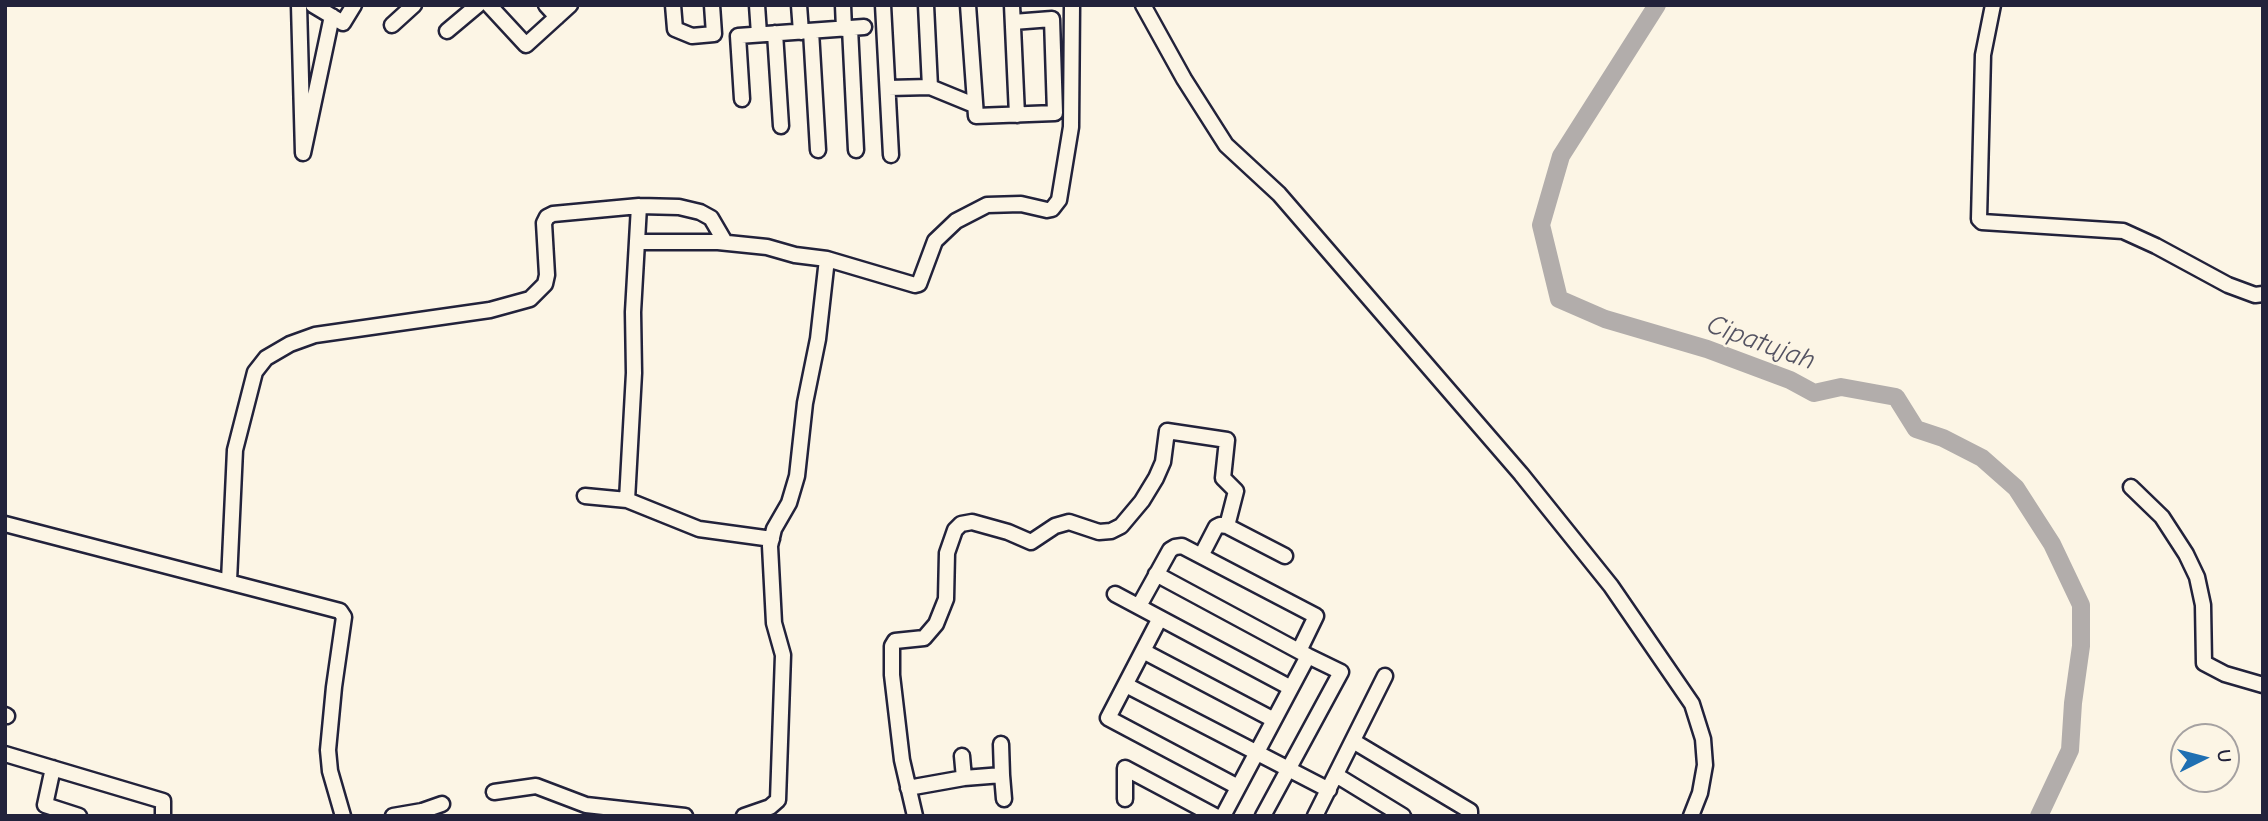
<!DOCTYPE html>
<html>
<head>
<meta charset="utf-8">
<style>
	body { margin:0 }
	#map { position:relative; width:2268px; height:821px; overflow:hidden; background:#fcf5e5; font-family:"Comic Neue",sans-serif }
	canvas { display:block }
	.frame { position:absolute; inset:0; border:7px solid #22223b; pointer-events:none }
	.north { position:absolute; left:2170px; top:723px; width:70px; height:70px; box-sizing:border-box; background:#fcf5e5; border:2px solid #a5a1a1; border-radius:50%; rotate:84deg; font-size:19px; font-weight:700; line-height:28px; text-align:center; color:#22223b }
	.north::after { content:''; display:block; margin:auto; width:24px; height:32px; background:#1f6fb2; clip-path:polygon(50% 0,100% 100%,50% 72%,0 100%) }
</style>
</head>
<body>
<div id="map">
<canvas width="2268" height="821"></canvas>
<div class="frame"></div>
<div class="north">U</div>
</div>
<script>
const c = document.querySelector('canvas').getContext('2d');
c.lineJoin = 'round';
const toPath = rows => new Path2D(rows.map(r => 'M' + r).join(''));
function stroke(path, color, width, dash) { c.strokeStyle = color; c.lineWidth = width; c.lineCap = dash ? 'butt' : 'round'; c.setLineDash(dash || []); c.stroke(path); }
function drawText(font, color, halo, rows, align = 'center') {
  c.font = font + ' "Comic Neue",sans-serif'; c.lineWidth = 5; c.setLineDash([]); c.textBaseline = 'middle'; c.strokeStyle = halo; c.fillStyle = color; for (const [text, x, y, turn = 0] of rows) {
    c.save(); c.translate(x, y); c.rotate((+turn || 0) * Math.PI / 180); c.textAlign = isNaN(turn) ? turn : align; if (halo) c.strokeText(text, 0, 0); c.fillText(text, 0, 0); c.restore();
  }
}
stroke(toPath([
	[1657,5,1561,156,1541,225,1559,299,1605,319,1707,349,1790,380,1814,393,1841,387,1896,397,1916,429,1943,438,1982,458,2016,488,2052,544,2081,605,2081,646,2073,703,2070,750,2039,816]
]), '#b2adab', 18);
const minor = toPath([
	[299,5,303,153,332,16],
	[313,5,343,23,354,5],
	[489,5,526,45,570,5],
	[546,5,557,17],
	[673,5,675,29,692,36,714,34,712,5],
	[757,5,759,34],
	[799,5,801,32],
	[843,5,844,29],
	[883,5,891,155],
	[926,5,930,87],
	[968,5,976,116,1055,113,1052,19,1013,22],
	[1012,5,1017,115],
	[1143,5,1184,79,1226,145,1279,194,1521,474,1611,586,1692,704,1703,739,1705,765,1700,793,1691,816],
	[1993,5,1983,55,1979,219,1982,222,2123,231,2156,246,2228,285,2255,295,2263,294],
	[392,25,414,5],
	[850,28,856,150],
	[447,31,478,5],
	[811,31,818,150],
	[775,33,781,126],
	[888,88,930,87,974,105],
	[742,99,738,36,864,27],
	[637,242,718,242,767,247,795,255,827,259,915,285,919,284,935,241,956,221,987,205,1021,204,1047,210,1052,209,1059,200,1071,127,1072,5],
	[2131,487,2162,517,2186,554,2197,577,2203,605,2204,663,2225,674,2263,685],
	[585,496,627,500,699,529,772,539],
	[627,500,634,373,633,312,639,206],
	[5,524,340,611,344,617,334,687,328,750,330,771,343,816],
	[1201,556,1216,527,1220,525,1227,526,1285,556],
	[1156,574,1308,656,1223,816],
	[229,581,235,450,255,372,266,358,290,344,315,335,490,310,530,299,545,284,547,275,544,223,547,217,553,214,639,206,679,207,700,212,711,218,725,242],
	[1115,594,1291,688],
	[1139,606,1170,550,1175,547,1182,546,1316,616,1299,651],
	[1160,618,1108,718,1238,787],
	[1143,651,1274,720],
	[1126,685,1329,790],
	[5,715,7,716],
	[1353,741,1470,811,1470,816],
	[5,754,163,801,163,816],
	[962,756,964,778],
	[53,768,45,805,79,816],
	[1002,775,1004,799],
	[1336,775,1403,816],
	[908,788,964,778,1002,775,1001,744],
	[494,792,536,786,586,805,685,816],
	[1125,799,1125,768,1215,816],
	[393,816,422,811,442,804],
	[744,816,770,807,778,800,783,655,774,623,770,546,774,529,789,503,797,476,805,403,818,339,827,259],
	[915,816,902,760,892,675,892,646,895,641,924,638,936,624,946,599,947,553,955,530,961,524,972,522,1008,532,1031,542,1055,526,1069,522,1099,532,1111,531,1121,526,1142,501,1156,478,1163,462,1167,431,1227,440,1223,478,1236,491,1227,526],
	[1263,816,1341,672,1308,656],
	[1315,816,1385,676]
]);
stroke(minor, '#22223b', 19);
stroke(minor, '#fcf5e5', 14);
drawText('italic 28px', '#545362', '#fcf5e5', [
	["Cipatujah",1761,343,20]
]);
</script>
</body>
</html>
